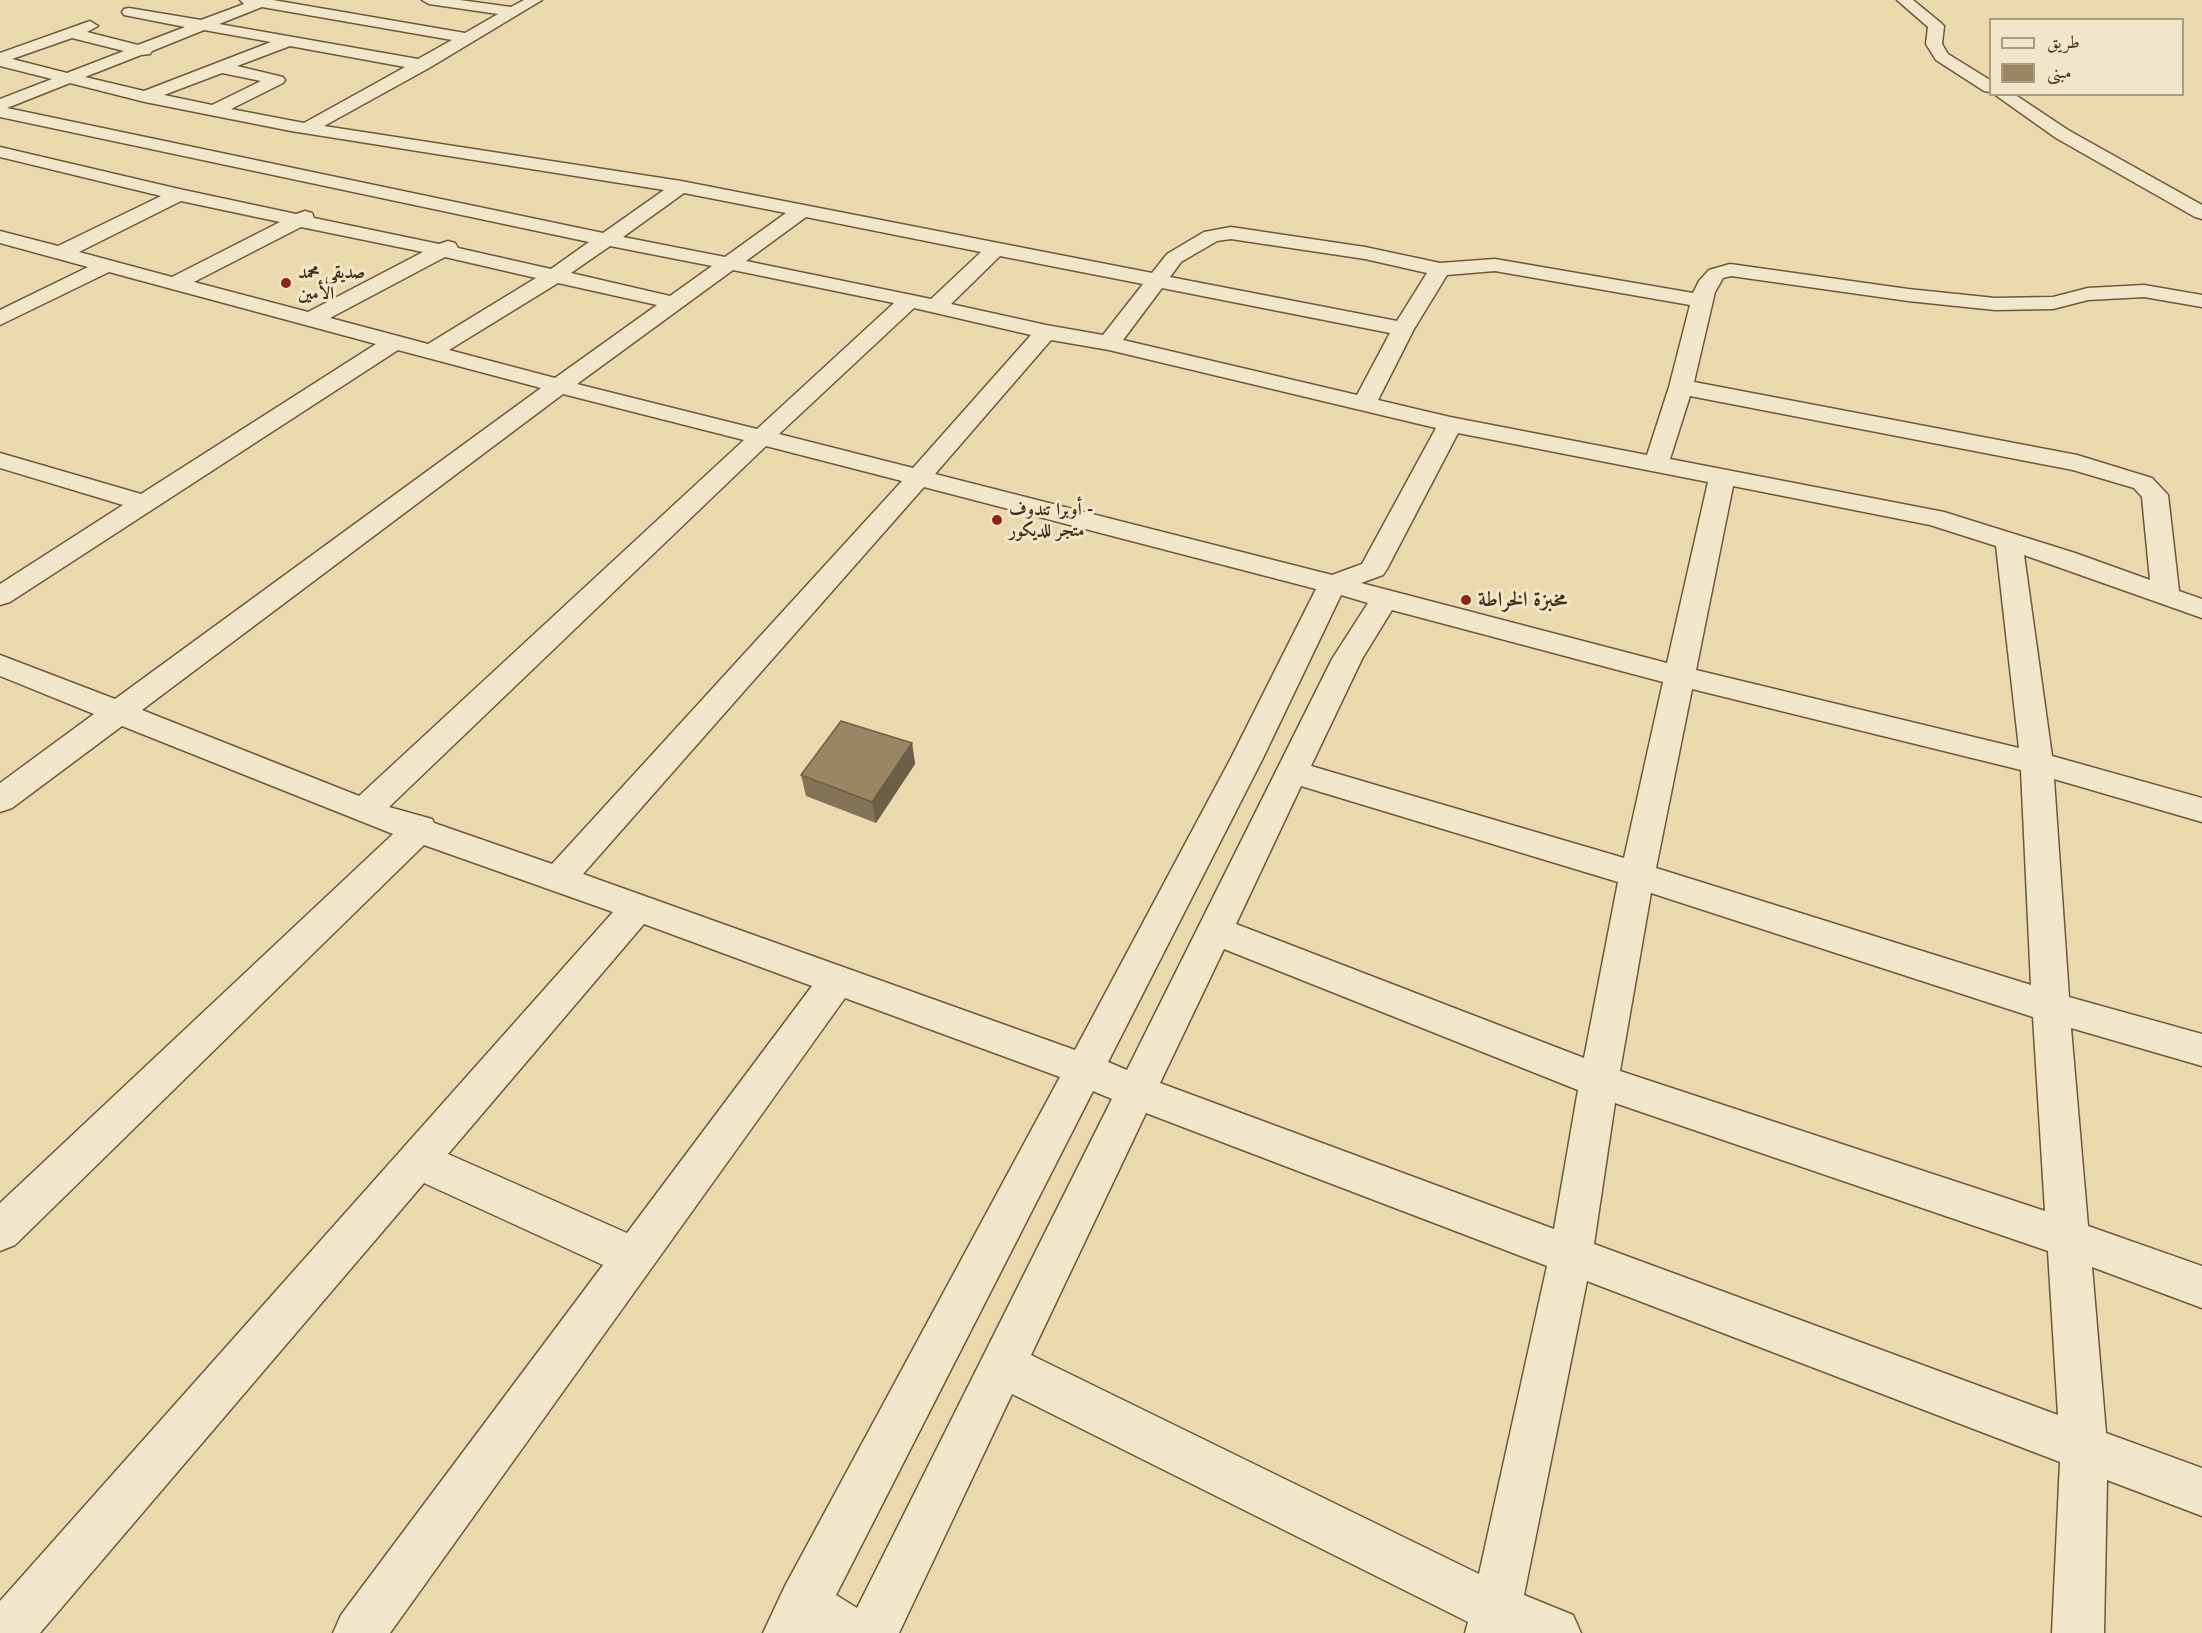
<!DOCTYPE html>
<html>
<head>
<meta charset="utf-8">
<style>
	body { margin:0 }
	#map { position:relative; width:2202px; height:1633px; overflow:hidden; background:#ebd9ae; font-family:"Old Standard TT",Amiri,serif }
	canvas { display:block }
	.legend { position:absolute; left:1989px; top:18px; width:195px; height:78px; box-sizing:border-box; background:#f2e6ca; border:2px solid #ac9c82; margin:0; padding:8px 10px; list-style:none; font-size:18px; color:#432d16 }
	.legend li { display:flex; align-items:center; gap:12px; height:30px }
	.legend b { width:30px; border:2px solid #ac9c82 }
</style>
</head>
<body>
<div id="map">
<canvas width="2202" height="1633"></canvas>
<ul class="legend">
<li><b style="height:8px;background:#f2e6ca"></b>طريق</li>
<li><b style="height:16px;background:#9a8665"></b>مبنى</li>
</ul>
</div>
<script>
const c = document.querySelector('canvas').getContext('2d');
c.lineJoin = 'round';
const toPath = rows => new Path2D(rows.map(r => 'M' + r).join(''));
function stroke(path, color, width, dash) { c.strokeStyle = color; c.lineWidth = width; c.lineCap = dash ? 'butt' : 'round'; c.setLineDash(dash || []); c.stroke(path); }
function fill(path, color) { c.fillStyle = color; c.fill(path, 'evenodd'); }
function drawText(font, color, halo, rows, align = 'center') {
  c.font = font + ' "Old Standard TT",Amiri,serif'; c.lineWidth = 6; c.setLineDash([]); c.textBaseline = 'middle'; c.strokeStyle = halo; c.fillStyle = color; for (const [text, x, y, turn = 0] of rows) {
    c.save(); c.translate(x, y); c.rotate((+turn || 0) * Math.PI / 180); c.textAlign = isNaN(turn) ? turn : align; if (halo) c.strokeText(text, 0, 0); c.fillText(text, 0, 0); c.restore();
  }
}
const minor = toPath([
	[240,0,273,0,465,33,498,14,429,4,422,0,460,0,511,7,524,0,542,0,429,68,324,126,681,181,1152,273,1167,254,1204,232,1231,227,1365,247,1440,263,1495,259,1693,293,1699,281,1709,270,1730,264,1908,289,1995,298,2053,297,2088,288,2144,285,2202,295,2202,307,2144,297,2088,300,2053,309,1995,310,1908,301,1731,276,1723,278,1715,292,1694,382,2077,455,2152,478,2168,495,2179,591,2202,599,2202,618,2024,555,2052,756,2202,798,2202,822,2054,779,2069,997,2202,1034,2202,1066,2071,1028,2088,1226,2202,1266,2202,1308,2092,1267,2106,1433,2202,1468,2202,1516,2107,1480,2104,1633,2052,1633,2060,1462,1587,1281,1524,1595,1573,1615,1581,1633,1465,1633,1468,1622,1012,1394,899,1633,763,1633,785,1586,1060,1077,845,998,390,1633,333,1633,341,1615,603,1265,424,1183,40,1633,0,1633,0,1601,613,912,424,845,15,1245,0,1251,0,1203,393,834,122,726,12,808,0,812,0,783,94,714,0,676,0,655,115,699,541,388,398,350,10,602,0,605,0,584,123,505,0,468,0,453,141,494,376,344,109,272,0,325,0,310,88,267,0,243,0,231,58,246,161,196,0,157,0,147,179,189,296,214,305,211,312,213,314,218,439,244,448,241,455,243,458,248,551,269,589,242,0,117,0,99,52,79,0,66,0,53,90,21,98,26,87,32,138,45,185,27,124,15,122,12,124,9,129,8,201,20,244,4,240,0],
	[262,7,452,40,418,59,219,24,262,7],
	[204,30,271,42,144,91,85,77,141,55,150,54,152,51,204,30],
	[72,38,124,51,67,73,12,59,72,38],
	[290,46,405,67,304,123,231,109,283,83,285,80,283,77,237,66,290,46],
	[222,73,261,81,212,105,164,95,222,73],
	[70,83,145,102,291,131,664,190,603,233,7,108,70,83],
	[684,193,786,213,725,257,623,237,684,193],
	[181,201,280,222,172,277,79,252,181,201],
	[806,217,981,252,931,299,746,261,806,217],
	[301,227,423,252,308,312,194,282,301,227],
	[1231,239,1365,259,1427,273,1397,321,1170,277,1181,262,1217,241,1231,239],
	[610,246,712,266,670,296,571,273,610,246],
	[1000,256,1143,284,1103,335,1046,325,951,304,1000,256],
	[445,257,536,278,428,344,330,318,445,257],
	[733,270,894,303,757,429,577,384,733,270],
	[1495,271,1690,305,1669,387,1647,455,1450,417,1378,400,1414,329,1447,275,1495,271],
	[558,283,657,305,555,378,449,350,558,283],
	[1162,288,1390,333,1357,395,1123,340,1162,288],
	[914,308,1031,335,913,468,779,434,914,308],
	[1051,340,1109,350,1436,428,1362,564,1332,575,935,474,1051,340],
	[563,394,744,440,359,796,142,710,563,394],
	[1690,396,2073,470,2134,488,2142,497,2150,580,2075,553,1944,512,1670,459,1690,396],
	[1458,433,1708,482,1667,663,1361,583,1383,575,1387,569,1458,433],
	[766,446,902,481,552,864,434,823,432,819,389,807,766,446],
	[1733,486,1930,525,1996,546,2019,748,1696,670,1733,486],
	[924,487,1316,589,1231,758,1075,1050,583,874,924,487],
	[1341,595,1368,603,1332,659,1127,1070,1108,1062,1263,758,1341,595],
	[1392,610,1663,682,1624,858,1311,766,1362,659,1392,610],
	[1692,689,2021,770,2031,985,1656,868,1692,689],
	[1301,786,1618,882,1584,1058,1236,924,1301,786],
	[1651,893,2033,1017,2045,1211,1620,1071,1651,893],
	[644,924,812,986,627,1233,448,1154,644,924],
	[1224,949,1578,1090,1554,1229,1160,1083,1224,949],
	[1093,1091,1112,1099,857,1608,836,1595,1093,1091],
	[1615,1103,2048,1251,2058,1415,1594,1244,1615,1103],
	[1146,1113,1547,1266,1479,1574,1031,1355,1146,1113],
	[1897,0,1913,0,1941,23,1944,26,1942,44,1948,54,1990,80,1990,92,1984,91,1936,60,1926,44,1928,27,1897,0],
	[1994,94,2014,94,2068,130,2202,205,2202,219,2195,217,2056,138,1994,94]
]);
stroke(minor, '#6d583c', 3);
fill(minor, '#f2e6ca');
fill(toPath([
	[912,743,915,764,876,823,806,796,801,775]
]), '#847357');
fill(toPath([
	[912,743,915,764,876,823,872,802]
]), '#6c5e47');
const building = toPath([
	[841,721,912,743,872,802,801,775,841,721]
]);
fill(building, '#9a8665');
stroke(building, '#6c5e47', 1.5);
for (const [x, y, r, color] of [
	[286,283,6,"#8f2418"],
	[997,520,6,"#8f2418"],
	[1466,600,6,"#8f2418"]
]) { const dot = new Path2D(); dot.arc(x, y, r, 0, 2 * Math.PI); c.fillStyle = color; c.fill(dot); stroke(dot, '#f2e6ca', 2); }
drawText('bold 18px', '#432d16', '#f2e6ca', [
	["صديقي محمد",298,273],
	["الأمين",298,294],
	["أوبرا تندوف -",1009,510],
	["متجر للديكور",1009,531]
], 'left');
drawText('bold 21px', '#432d16', '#f2e6ca', [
	["مخبزة الخراطة",1478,600]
], 'left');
</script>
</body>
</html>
